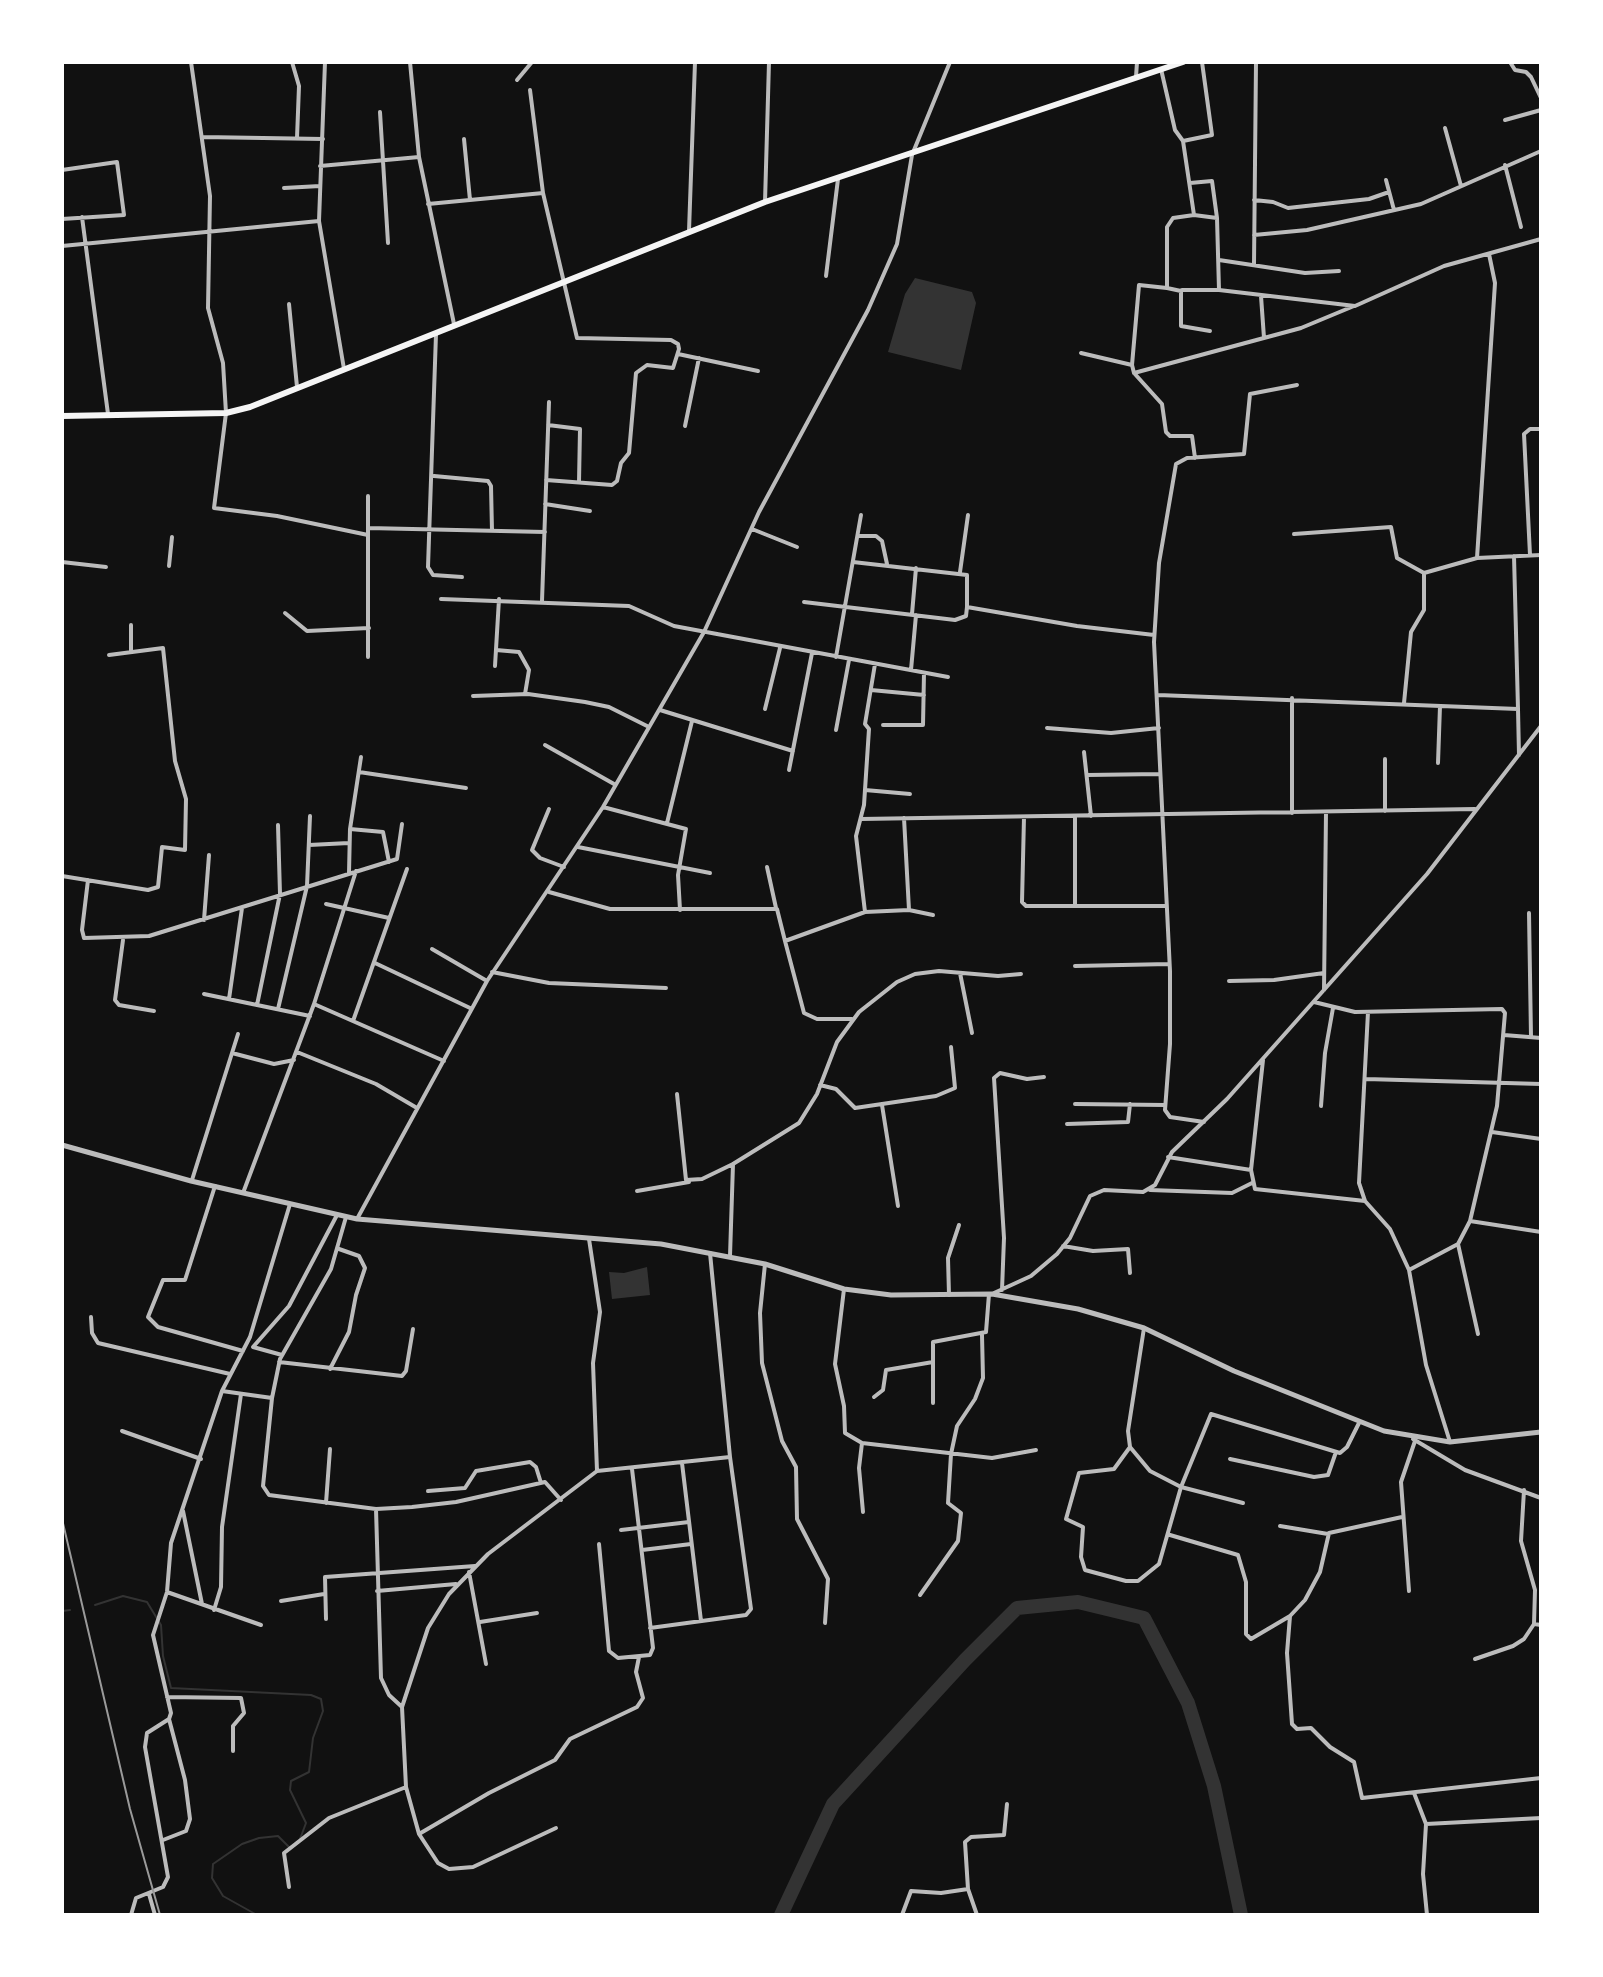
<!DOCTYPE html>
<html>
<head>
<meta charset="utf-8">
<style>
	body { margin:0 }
	#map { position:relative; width:1603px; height:1977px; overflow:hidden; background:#111; font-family:Signika,sans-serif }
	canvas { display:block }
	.frame { position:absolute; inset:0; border:64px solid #fff; pointer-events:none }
</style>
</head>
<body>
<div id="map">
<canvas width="1603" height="1977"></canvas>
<div class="frame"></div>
</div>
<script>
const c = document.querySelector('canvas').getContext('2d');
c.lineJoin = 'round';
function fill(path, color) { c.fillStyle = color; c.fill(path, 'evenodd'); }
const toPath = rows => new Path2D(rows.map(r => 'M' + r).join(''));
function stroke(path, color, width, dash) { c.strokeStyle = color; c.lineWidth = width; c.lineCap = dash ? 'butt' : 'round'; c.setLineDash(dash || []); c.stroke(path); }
fill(toPath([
	[915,278,972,292,976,303,961,370,888,352,905,294],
	[647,1267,650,1295,612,1299,609,1272,624,1273]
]), '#333');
stroke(toPath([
	[95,1605,123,1596,147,1602,161,1625,163,1656,171,1688,311,1695,321,1699,323,1711,313,1738,309,1772,291,1781,290,1790,306,1823,300,1839],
	[62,1611,70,1610],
	[257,1915,223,1896,212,1878,213,1864,242,1844,259,1838,278,1836,289,1847]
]), '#333', 2);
stroke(toPath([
	[781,1915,833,1804,965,1660,1017,1608,1078,1602,1144,1618,1188,1703,1214,1786,1241,1915]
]), '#333', 14);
stroke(toPath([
	[191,62,210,196,208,308,223,363,226,413,214,508,277,516,368,535],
	[292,62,299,86,297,138],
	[325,62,319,221,344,369],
	[410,62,419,157,454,324],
	[1202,62,1212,135,1183,141,1194,215,1217,218,1219,290,1355,306,1444,266,1541,239],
	[1510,62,1515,70,1526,72,1531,77,1541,98],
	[1161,69,1175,130,1183,141],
	[1136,77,1137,62],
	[517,80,532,62],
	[530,90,543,193,577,338,671,340,678,344,679,349,673,368,647,365,636,373,629,453,621,463,617,481,612,485,546,480],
	[380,112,388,243],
	[1505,120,1541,110],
	[1445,128,1461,186],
	[203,137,323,139],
	[464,139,470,200],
	[1505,165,1521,227],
	[320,166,419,157],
	[62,170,117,162,124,215,62,219],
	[1386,180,1394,210],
	[1190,183,1212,181,1217,218],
	[284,188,320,186],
	[1254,200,1273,202,1288,208,1369,199,1389,192],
	[765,202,769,62],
	[428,204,543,193],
	[1194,215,1173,218,1167,227,1167,288,1139,285,1132,365,1134,373,1162,404,1166,432,1170,436,1192,436,1195,458],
	[82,217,108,414],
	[689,231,695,62],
	[1254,235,1307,230,1421,204,1541,151],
	[62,246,319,221],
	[1219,260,1305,273,1339,271],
	[1254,264,1256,62],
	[826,276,838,179],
	[1167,288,1181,291,1181,326,1210,331],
	[1182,290,1219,290],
	[1261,296,1264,338],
	[289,304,297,387],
	[436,334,428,567,433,575,462,577],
	[1081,353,1132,365],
	[678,354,758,371],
	[1134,373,1301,328,1354,306],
	[548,425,580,429,579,482],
	[685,426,699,358],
	[434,476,488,481,491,486,492,531],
	[545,504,590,511],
	[368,528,545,532],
	[752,529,797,547],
	[1294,534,1391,527,1397,558,1424,573],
	[858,536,876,536,882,541,887,564],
	[1530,555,1524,434,1530,429,1541,429],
	[1477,558,1541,555],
	[62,562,106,567],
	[853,562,967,575,967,607],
	[169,566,172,537],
	[960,572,968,515],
	[441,599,629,606,674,626,948,677],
	[542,601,549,402],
	[804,602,955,620,966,616,967,607,1077,626,1154,635],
	[285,613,307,631,369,628],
	[912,614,916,568],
	[131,625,131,652],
	[496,650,519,652,529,670,525,694],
	[368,657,368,496],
	[836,657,861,515],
	[495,666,499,599],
	[911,670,916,615],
	[871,690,924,695],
	[1158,695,1518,709,1514,556],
	[473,696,528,694,585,702,609,707,649,727],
	[1404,703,1411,632,1424,610,1424,573,1477,558,1495,283,1489,254],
	[765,709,780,648],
	[1518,709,1519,755],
	[660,710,793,751],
	[883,725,923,725,924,673],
	[1047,728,1111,733,1159,728],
	[836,730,849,660],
	[545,745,614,784],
	[1084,752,1091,816],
	[1438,763,1440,706],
	[789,770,812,653],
	[359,772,466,788],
	[1087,775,1160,774],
	[865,790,910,794],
	[603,807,686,829,678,875,680,910],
	[549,809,532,850,540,858,564,867],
	[1385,811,1385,759],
	[1292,813,1292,698],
	[1075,816,1075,906],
	[1024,817,1022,902,1026,906,1165,906],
	[904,818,909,910],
	[861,819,1475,809],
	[667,823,692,721],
	[350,829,361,757],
	[309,845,349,843],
	[578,847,710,873],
	[767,867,776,908],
	[349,873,350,829,383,832,389,862],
	[62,876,148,890,158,887,162,847,185,850,186,799,175,761,163,648,109,655],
	[88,880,82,930,84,938,149,936,397,859,402,824],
	[549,892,610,909,777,909,785,941,865,912,909,910,933,915],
	[326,904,389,918],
	[865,912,856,836,864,805,869,729,865,724,875,664],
	[1529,913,1531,1037],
	[204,920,209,855],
	[123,940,115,1000,119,1005,154,1011],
	[785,941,804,1013,817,1019,852,1019],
	[432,949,487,981],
	[375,963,470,1008],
	[1075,966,1169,964],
	[492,972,549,983,666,988],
	[960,973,972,1033],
	[1229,981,1274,980,1324,973],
	[1324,990,1326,812],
	[204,994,310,1016],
	[229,999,242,908],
	[1314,1002,1355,1012,1502,1009,1505,1013,1497,1106,1470,1221,1458,1244,1409,1270,1426,1365,1450,1442],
	[314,1004,356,871],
	[257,1005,280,894,278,825],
	[278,1009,307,886,310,816],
	[1368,1012,1359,1183,1365,1201,1390,1229,1409,1270],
	[353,1021,407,869],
	[1504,1035,1541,1038],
	[297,1052,376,1084,417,1108],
	[232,1053,274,1064,294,1060],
	[1263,1060,1251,1170,1255,1189,1365,1201],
	[1366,1079,1541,1084],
	[820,1085,836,1089,855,1108,936,1096,955,1088,951,1047],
	[677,1094,686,1180,702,1179,733,1164],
	[1075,1104,1165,1105],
	[882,1105,898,1206],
	[1321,1106,1325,1053,1333,1008],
	[1204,1122,1170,1117,1165,1110,1170,1044,1170,971,1154,642,1159,563,1176,464,1187,458,1244,454,1250,394,1297,385],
	[1067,1124,1128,1122,1130,1104],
	[1492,1132,1541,1139],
	[1168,1157,1251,1170],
	[192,1180,238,1034],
	[215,1186,185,1280,163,1280,148,1317,158,1327,243,1351],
	[1150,1190,1232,1193,1252,1183],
	[637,1191,689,1182],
	[243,1193,314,1004,444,1061],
	[357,1219,487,981,603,807,704,632,759,512,868,310,897,244,912,155,950,62],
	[1470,1221,1541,1232],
	[1458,1244,1478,1334],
	[1063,1246,1093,1251,1128,1249,1130,1273],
	[730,1256,733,1164,799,1123,817,1094,837,1042,859,1012,897,982,915,974,939,971,998,976,1021,974],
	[765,1264,760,1313,762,1363,782,1441,796,1467,797,1519,828,1579,825,1623],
	[844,1289,835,1364,844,1406,845,1433,862,1443,859,1468,863,1512],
	[1002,1290,1004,1238,994,1078,1000,1073,1027,1079,1044,1077],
	[994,1293,1031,1276,1057,1254,1070,1238,1090,1196,1104,1190,1143,1192,1155,1185,1172,1152,1227,1099,1427,874,1541,726],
	[949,1295,948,1258,959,1225],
	[91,1317,92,1333,98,1343,230,1374],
	[253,1347,289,1306,337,1215],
	[253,1347,282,1355],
	[279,1362,402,1376,406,1371,413,1329],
	[330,1369,349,1332,356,1295,365,1268,359,1256,339,1249],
	[222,1391,272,1398,263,1486,269,1495,376,1509,412,1507,456,1502,545,1482,561,1500],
	[874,1397,883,1390,886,1370,933,1362],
	[272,1398,280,1359,331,1269,346,1217],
	[933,1403,933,1342,986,1332,989,1294],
	[122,1431,201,1459],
	[1413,1439,1465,1470,1541,1498],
	[862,1443,992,1458,1036,1450],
	[1130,1447,1114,1469,1079,1473,1066,1519,1083,1527,1081,1557,1085,1570,1126,1581,1138,1581,1159,1564,1181,1487,1150,1471,1130,1447,1128,1431,1144,1328],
	[1230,1459,1314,1477,1328,1475,1336,1452],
	[682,1463,701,1621],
	[597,1471,730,1457],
	[1524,1490,1521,1541,1535,1590,1534,1624],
	[428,1491,465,1488,476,1471,530,1462,536,1467,541,1483],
	[326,1503,330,1449],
	[1243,1503,1181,1487,1211,1414,1340,1453,1347,1447,1359,1423],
	[376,1509,381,1678,389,1695,402,1707],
	[183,1511,202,1604],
	[1280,1526,1328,1534],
	[621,1530,689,1522],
	[1170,1535,1238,1555,1246,1582,1246,1634,1251,1639,1290,1616,1305,1600,1320,1572,1329,1533,1402,1517],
	[599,1544,609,1651,618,1658,650,1655,653,1648,632,1469],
	[642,1550,691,1544],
	[469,1572,486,1664],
	[377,1591,456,1584],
	[1409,1591,1401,1482,1415,1441],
	[167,1592,261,1625],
	[920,1595,958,1541,961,1513,948,1503,951,1454,957,1426,975,1399,983,1378,982,1335],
	[281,1601,324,1594],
	[214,1610,221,1587,222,1527,241,1394],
	[1290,1616,1287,1653,1292,1724,1297,1729,1311,1728,1330,1747,1354,1762,1362,1798,1541,1778],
	[326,1619,325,1577,475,1566],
	[480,1622,537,1613],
	[650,1628,746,1615,751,1609,730,1457,710,1253],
	[1475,1659,1513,1646,1524,1639,1534,1624,1541,1625],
	[167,1697,241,1698,244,1713,233,1726,233,1751],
	[1414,1793,1426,1824,1423,1874,1427,1915],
	[1426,1824,1541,1818],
	[556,1828,473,1867,449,1869,438,1863,419,1834,406,1787,402,1707,428,1628,449,1594,488,1554,597,1471,593,1363,600,1312,589,1239],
	[419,1834,489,1793,555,1760,570,1739,637,1707,643,1698,636,1672,639,1657],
	[163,1840,186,1831,190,1819,185,1780,169,1719],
	[289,1887,284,1853,329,1818,406,1787],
	[149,1894,155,1915],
	[131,1915,136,1898,163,1887,168,1877,145,1747,147,1733,169,1719,171,1713,153,1635,167,1592,171,1543,222,1391,250,1337,290,1204],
	[902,1915,911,1891,941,1893,968,1889],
	[977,1915,968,1889,965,1842,971,1837,1004,1835,1007,1804]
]), '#bcbcbc', 4);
stroke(toPath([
	[62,1145,191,1181,357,1219,661,1244,765,1264,844,1289,891,1295,992,1294,1078,1309,1144,1328,1234,1371,1384,1431,1450,1442,1541,1432]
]), '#bcbcbc', 5);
stroke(toPath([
	[62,416,226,413,250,407,765,202,1183,62]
]), '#f5f5f5', 6);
stroke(toPath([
	[62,1519,130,1809,160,1915]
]), '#9a9a9a', 2);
</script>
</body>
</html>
